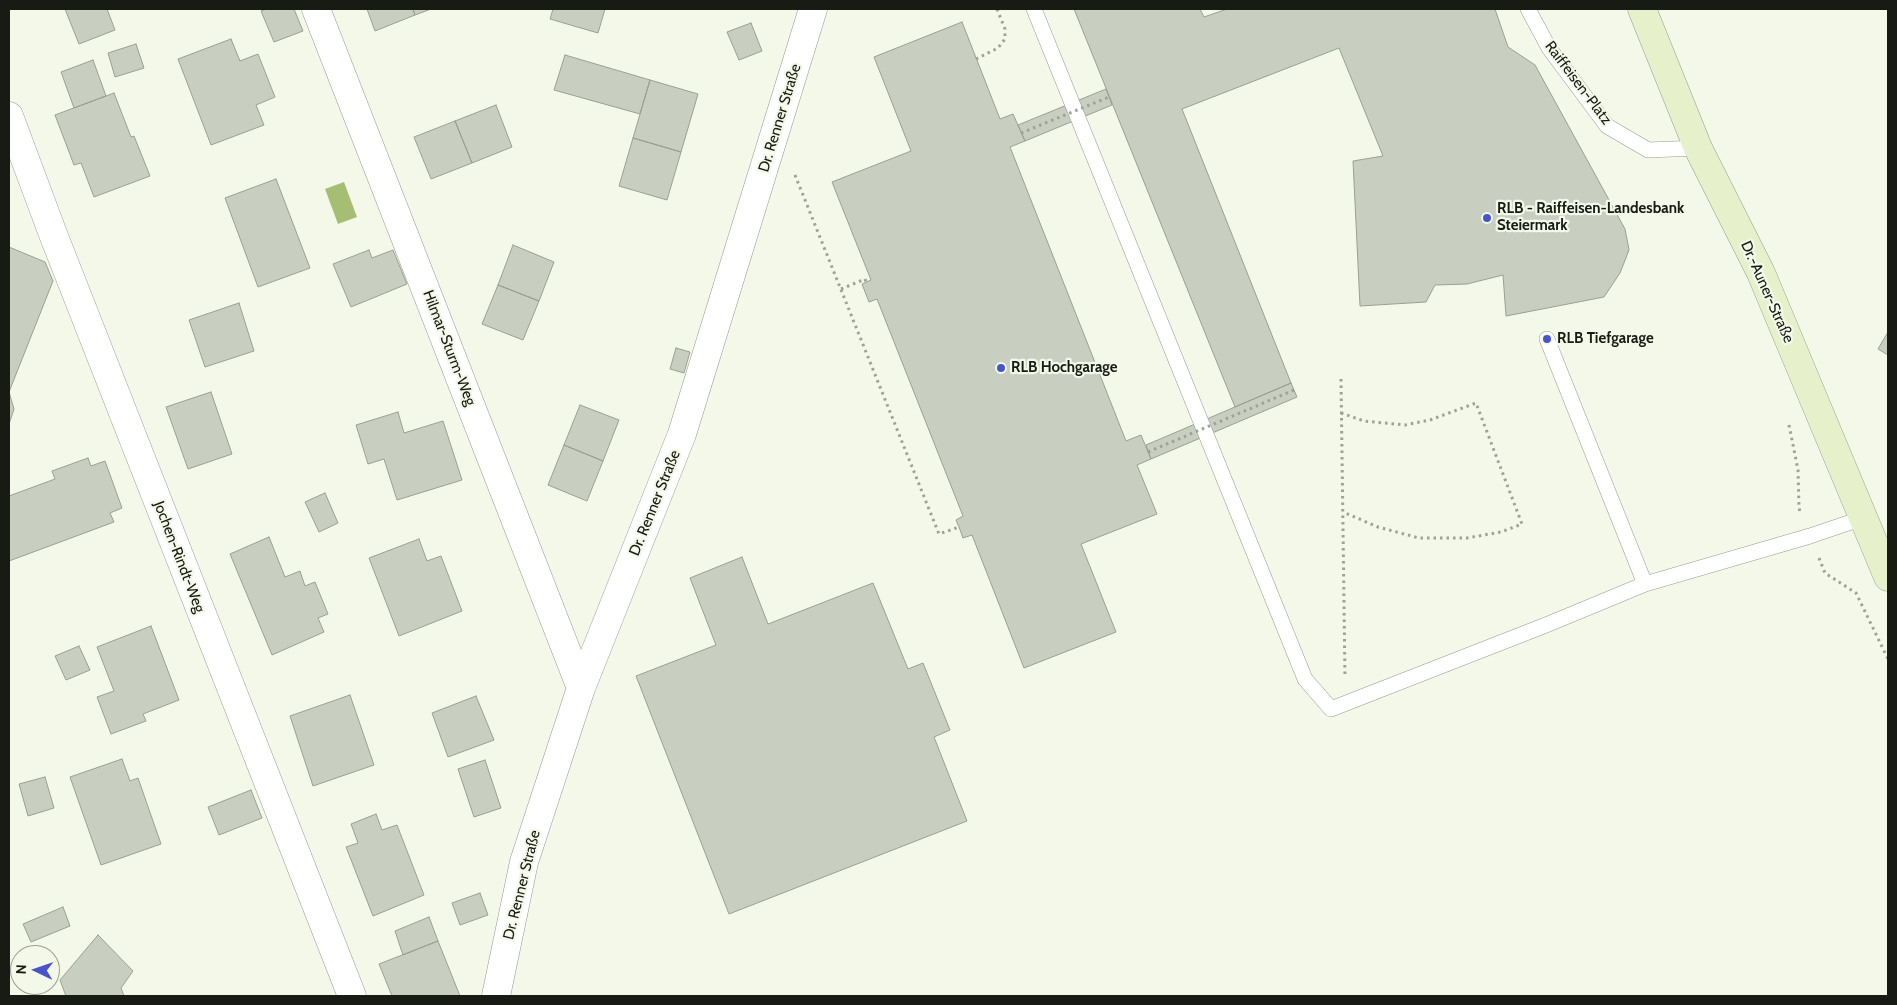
<!DOCTYPE html>
<html>
<head>
<meta charset="utf-8">
<style>
	body { margin:0 }
	#map { position:relative; width:1897px; height:1005px; overflow:hidden; background:#f3f8e9; font-family:Cabin,sans-serif }
	canvas { display:block }
	.frame { position:absolute; inset:0; border:10px solid #181a14; pointer-events:none }
	.north { position:absolute; left:10px; top:945px; width:50px; height:50px; box-sizing:border-box; background:#f3f8e9; border:1px solid #9b9f94; border-radius:50%; rotate:273deg; font-size:14px; font-weight:700; line-height:20px; text-align:center; color:#181a14 }
	.north::after { content:''; display:block; margin:auto; width:18px; height:22px; background:#4855ca; clip-path:polygon(50% 0,100% 100%,50% 72%,0 100%) }
</style>
</head>
<body>
<div id="map">
<canvas width="1897" height="1005"></canvas>
<div class="frame"></div>
<div class="north">N</div>
</div>
<script>
const c = document.querySelector('canvas').getContext('2d');
c.lineJoin = 'round';
function fill(path, color) { c.fillStyle = color; c.fill(path, 'evenodd'); }
const toPath = rows => new Path2D(rows.map(r => 'M' + r).join(''));
function stroke(path, color, width, dash) { c.strokeStyle = color; c.lineWidth = width; c.lineCap = dash ? 'butt' : 'round'; c.setLineDash(dash || []); c.stroke(path); }
function drawText(font, color, halo, rows, align = 'center') {
  c.font = font + ' Cabin,sans-serif'; c.lineWidth = 4.5; c.setLineDash([]); c.textBaseline = 'middle'; c.strokeStyle = halo; c.fillStyle = color; for (const [text, x, y, turn = 0] of rows) {
    c.save(); c.translate(x, y); c.rotate((+turn || 0) * Math.PI / 180); c.textAlign = isNaN(turn) ? turn : align; if (halo) c.strokeText(text, 0, 0); c.fillText(text, 0, 0); c.restore();
  }
}
fill(toPath([
	[344,182,357,217,338,224,325,189]
]), '#a6be73');
const building = toPath([
	[65,9,107,9,115,30,79,44,65,9],
	[267,9,294,9,303,31,274,42,261,11,267,9],
	[367,9,413,9,415,15,375,31,367,9],
	[413,9,431,9,415,15,413,9],
	[553,9,605,9,598,33,550,19,553,9],
	[1074,9,1200,9,1204,17,1227,9,1495,9,1508,47,1535,65,1625,229,1629,250,1620,273,1604,297,1506,316,1503,275,1467,284,1435,285,1426,302,1360,306,1353,161,1383,156,1339,48,1182,109,1291,383,1235,407,1074,9],
	[962,22,1000,119,1013,114,1025,141,1010,147,1126,441,1141,435,1151,459,1137,465,1157,514,1081,544,1116,632,1024,668,972,535,963,538,959,527,956,520,963,516,877,299,869,302,862,284,871,280,832,182,911,151,874,57,962,22],
	[751,23,762,51,739,60,727,32,751,23],
	[231,39,240,61,258,54,275,97,256,105,264,125,211,145,178,59,231,39],
	[136,44,144,68,115,77,108,53,136,44],
	[565,55,650,80,640,114,554,90,565,55],
	[93,60,106,96,74,108,61,72,93,60],
	[650,80,698,94,681,152,633,138,650,80],
	[1106,89,1112,105,1025,141,1018,125,1106,89],
	[114,93,131,137,134,136,150,176,94,197,81,163,74,165,55,115,114,93],
	[496,105,512,147,472,163,455,121,496,105],
	[455,121,472,163,431,179,414,137,455,121],
	[633,138,681,152,667,200,619,186,633,138],
	[276,179,310,268,258,287,225,198,276,179],
	[513,245,554,262,539,301,498,285,513,245],
	[9,247,45,262,53,281,9,392,14,409,9,424,9,247],
	[369,250,372,258,393,250,407,284,351,307,333,264,369,250],
	[498,285,539,301,523,340,482,324,498,285],
	[239,303,254,351,205,367,189,320,239,303],
	[1888,332,1888,355,1878,349,1888,332],
	[676,348,690,352,684,373,670,369,676,348],
	[1291,383,1297,397,1151,459,1146,445,1291,383],
	[211,392,232,454,188,469,166,407,211,392],
	[580,405,619,420,603,461,564,445,580,405],
	[398,412,404,433,443,421,462,480,397,500,384,459,368,464,356,425,398,412],
	[564,445,603,461,587,501,548,485,564,445],
	[88,458,91,466,105,461,122,508,110,513,114,522,9,561,9,496,55,479,52,471,88,458],
	[325,493,338,523,319,532,305,502,325,493],
	[269,537,285,577,300,571,305,586,315,582,328,614,318,618,324,632,272,655,230,554,269,537],
	[419,539,427,561,441,556,462,611,399,636,369,558,419,539],
	[742,557,768,624,873,583,908,669,923,663,950,730,934,737,967,821,729,914,636,676,716,645,690,578,742,557],
	[151,626,179,700,143,714,146,721,111,734,97,697,114,691,97,647,151,626],
	[79,646,90,670,66,680,55,656,79,646],
	[350,695,374,765,313,786,290,716,350,695],
	[476,696,494,740,448,757,432,713,476,696],
	[122,759,130,781,138,778,161,844,101,865,70,777,122,759],
	[485,760,501,808,474,817,458,769,485,760],
	[45,777,54,808,28,816,19,784,45,777],
	[251,790,262,818,219,835,208,807,251,790],
	[376,814,382,830,397,825,424,895,373,916,346,847,358,843,351,824,376,814],
	[480,893,488,915,460,925,452,903,480,893],
	[63,907,70,926,31,942,23,924,63,907],
	[429,917,438,941,403,955,395,931,429,917],
	[98,935,133,971,121,988,124,996,66,996,60,980,98,935],
	[438,941,460,996,392,996,379,964,438,941]
]);
fill(building, '#c9cfc0');
stroke(building, '#9aa091', 1);
const lane = toPath([
	[1034,9,1305,679,1331,709,1546,625,1645,584,1810,536,1863,518],
	[1528,9,1549,48,1607,126,1648,150,1698,148],
	[1547,339,1645,584]
]);
const street = toPath([
	[316,9,581,688],
	[9,116,53,234,352,996],
	[496,996,524,862,581,688,682,434,813,9]
]);
const secondary = toPath([
	[1642,9,1698,148,1761,273,1888,577]
]);
stroke(lane, '#979c8e', 16);
stroke(street, '#979c8e', 29);
stroke(secondary, '#979c8e', 29);
stroke(toPath([
	[976,59,998,48,1005,39,1005,29,997,9],
	[795,175,939,534,959,527],
	[841,289,865,279,866,282],
	[1341,379,1345,678],
	[1341,413,1364,421,1405,425,1430,420,1476,403,1522,524,1501,532,1467,538,1419,538,1378,527,1343,512],
	[1789,425,1798,470,1799,507,1800,513],
	[1819,558,1825,573,1856,593,1888,659]
]), '#9ea296', 3, [2.5, 4]);
stroke(lane, '#fff', 15);
stroke(street, '#fff', 28);
stroke(secondary, '#e6f0cb', 28);
stroke(toPath([
	[1021,133,1109,97],
	[1148,452,1294,390]
]), '#9ea296', 3, [2.5, 4]);
for (const [x, y, r, color] of [
	[1487,218,5,"#4855ca"],
	[1547,339,5,"#4855ca"],
	[1001,368,5,"#4855ca"]
]) { const dot = new Path2D(); dot.arc(x, y, r, 0, 2 * Math.PI); c.fillStyle = color; c.fill(dot); stroke(dot, '#f3f8e9', 2); }
drawText('15px', '#181a14', '#f3f8e9', [
	["Raiffeisen-Platz",1578,83,53],
	["Dr. Renner Straße",780,118,-73],
	["Dr.-Auner-Straße",1767,292,66],
	["Hilmar-Sturm-Weg",449,348,69],
	["Dr. Renner Straße",655,503,-68],
	["Jochen-Rindt-Weg",179,557,69],
	["Dr. Renner Straße",522,885,-76]
]);
drawText('bold 15px', '#181a14', '#f3f8e9', [
	["RLB - Raiffeisen-Landesbank",1497,209],
	["Steiermark",1497,226],
	["RLB Tiefgarage",1557,339],
	["RLB Hochgarage",1011,368]
], 'left');
</script>
</body>
</html>
